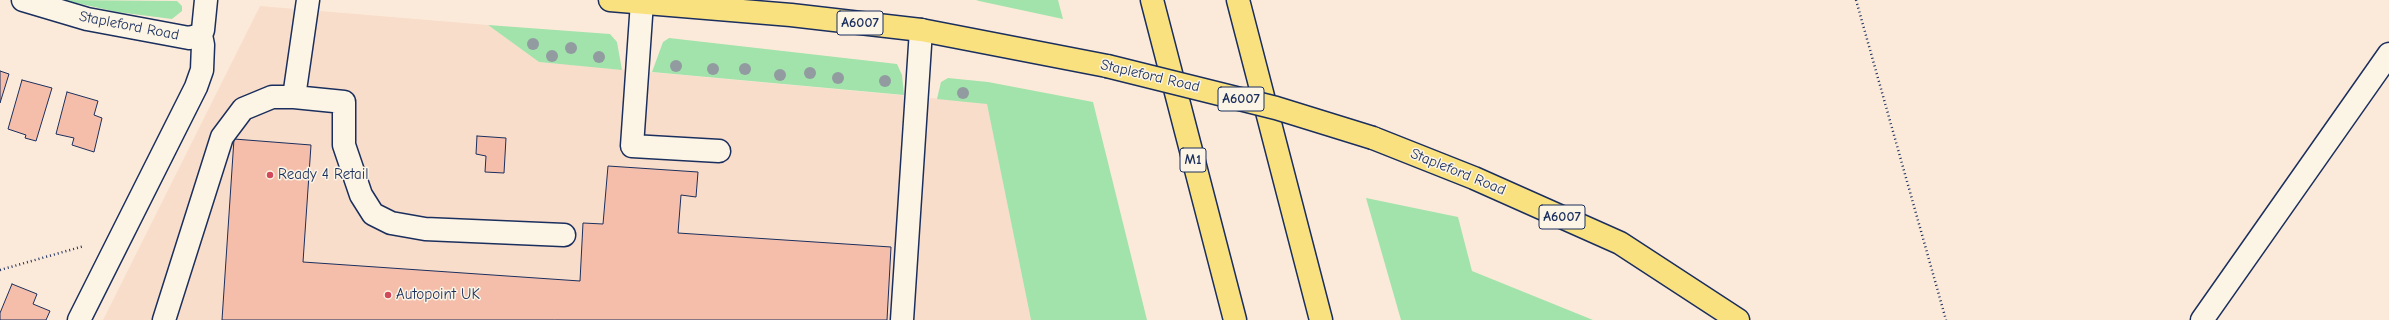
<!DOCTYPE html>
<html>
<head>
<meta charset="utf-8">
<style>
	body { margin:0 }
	canvas { display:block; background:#fbead9 }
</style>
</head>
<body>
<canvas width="2389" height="320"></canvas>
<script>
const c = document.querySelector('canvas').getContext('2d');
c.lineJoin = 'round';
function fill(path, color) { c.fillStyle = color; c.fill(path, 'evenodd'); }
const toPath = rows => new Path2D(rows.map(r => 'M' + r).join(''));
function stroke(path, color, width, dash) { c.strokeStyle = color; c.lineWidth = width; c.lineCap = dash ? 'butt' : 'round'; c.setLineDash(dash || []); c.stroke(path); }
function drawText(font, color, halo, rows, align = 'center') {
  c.font = font + ' "Comic Neue",sans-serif'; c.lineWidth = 3; c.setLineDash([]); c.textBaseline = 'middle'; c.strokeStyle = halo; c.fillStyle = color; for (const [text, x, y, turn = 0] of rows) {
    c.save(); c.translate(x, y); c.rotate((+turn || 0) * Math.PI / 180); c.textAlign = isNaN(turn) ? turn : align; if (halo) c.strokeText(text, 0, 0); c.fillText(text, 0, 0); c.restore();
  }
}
fill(toPath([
	[260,6,488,25,539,62,987,103,1031,320,103,320]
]), '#f9ddcb');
fill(toPath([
	[63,0,177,1,182,6,182,11,172,19,117,12],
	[976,0,1058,0,1063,19,979,1],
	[488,25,610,34,617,42,622,70,539,62],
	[669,38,897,64,902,75,904,95,652,72,663,42],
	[948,78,988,82,1093,102,1147,320,1031,320,987,104,937,99,941,82],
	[1366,198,1458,217,1472,271,1593,320,1401,320]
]), '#a2e3ac');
const building = toPath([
	[0,71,9,74,0,103,0,71],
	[22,80,52,88,36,141,25,138,26,135,8,129,22,80],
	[67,92,98,101,94,115,102,118,94,152,72,145,74,138,56,134,67,92],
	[477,136,506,138,504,173,485,172,486,156,476,154,477,136],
	[234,139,311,145,303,262,580,281,583,223,603,224,608,166,698,172,696,197,681,195,678,233,891,247,887,320,222,320,234,139],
	[12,284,37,294,33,304,50,311,46,320,0,320,0,313,12,284]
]);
fill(building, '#f5beaa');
stroke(building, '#1b2f5e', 1);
const minor = toPath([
	[23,0,87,19,189,38,201,35,203,30,206,0],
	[308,0,294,97,344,102,344,145,361,195,373,214,391,223,425,229,564,235],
	[642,2,632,146,719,151],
	[79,320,196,87,202,70,203,45,201,35],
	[164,320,222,137,243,109,272,97,294,97],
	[902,320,921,30],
	[2202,320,2389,54]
]);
const major = toPath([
	[610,0,791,15,921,30,1107,66],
	[1373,138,1474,178,1620,243,1738,320]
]);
const highway = toPath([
	[1152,0,1235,320],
	[1238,0,1321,320]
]);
stroke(minor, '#1b2f5e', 25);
stroke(major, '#1b2f5e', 25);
stroke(highway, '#1b2f5e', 25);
stroke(toPath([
	[1856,0,1946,320],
	[0,270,84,246]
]), '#1b2f5e', 2.5, [1, 3]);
stroke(minor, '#fcf5e5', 22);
stroke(major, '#fae180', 22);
stroke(highway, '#fae180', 22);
const majorBridge = toPath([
	[1107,66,1276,108,1373,138]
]);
stroke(majorBridge, '#1b2f5e', 25, []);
stroke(majorBridge, '#fae180', 22);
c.fillStyle = '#929ca0';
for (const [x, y] of [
	[533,44],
	[571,48],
	[552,56],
	[599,57],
	[676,66],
	[713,69],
	[745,69],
	[810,73],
	[780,75],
	[838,78],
	[885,81],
	[963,93]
]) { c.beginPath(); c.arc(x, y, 6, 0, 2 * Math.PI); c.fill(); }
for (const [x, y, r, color] of [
	[270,175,4,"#d1495b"],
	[388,295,4,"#d1495b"]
]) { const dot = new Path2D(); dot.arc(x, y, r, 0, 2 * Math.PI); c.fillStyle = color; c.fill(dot); stroke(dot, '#fcf5e5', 1.5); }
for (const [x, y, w] of [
	[860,23,46],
	[1241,99,46],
	[1193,160,26],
	[1562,217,46]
]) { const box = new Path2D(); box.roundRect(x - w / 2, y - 12, w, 24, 3); c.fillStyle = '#fcf5e5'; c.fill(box); stroke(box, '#1b2f5e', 1); }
drawText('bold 14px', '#1b2f5e', null, [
	["A6007",860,23],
	["A6007",1241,99],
	["M1",1193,160],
	["A6007",1562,217]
]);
drawText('15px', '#1b2f5e', '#fcf5e5', [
	["Stapleford Road",129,26,11],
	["Stapleford Road",1150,76,13],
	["Stapleford Road",1458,172,22]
]);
drawText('15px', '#1b2f5e', '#fcf5e5', [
	["Ready 4 Retail",278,175],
	["Autopoint UK",396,295]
], 'left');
</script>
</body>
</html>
